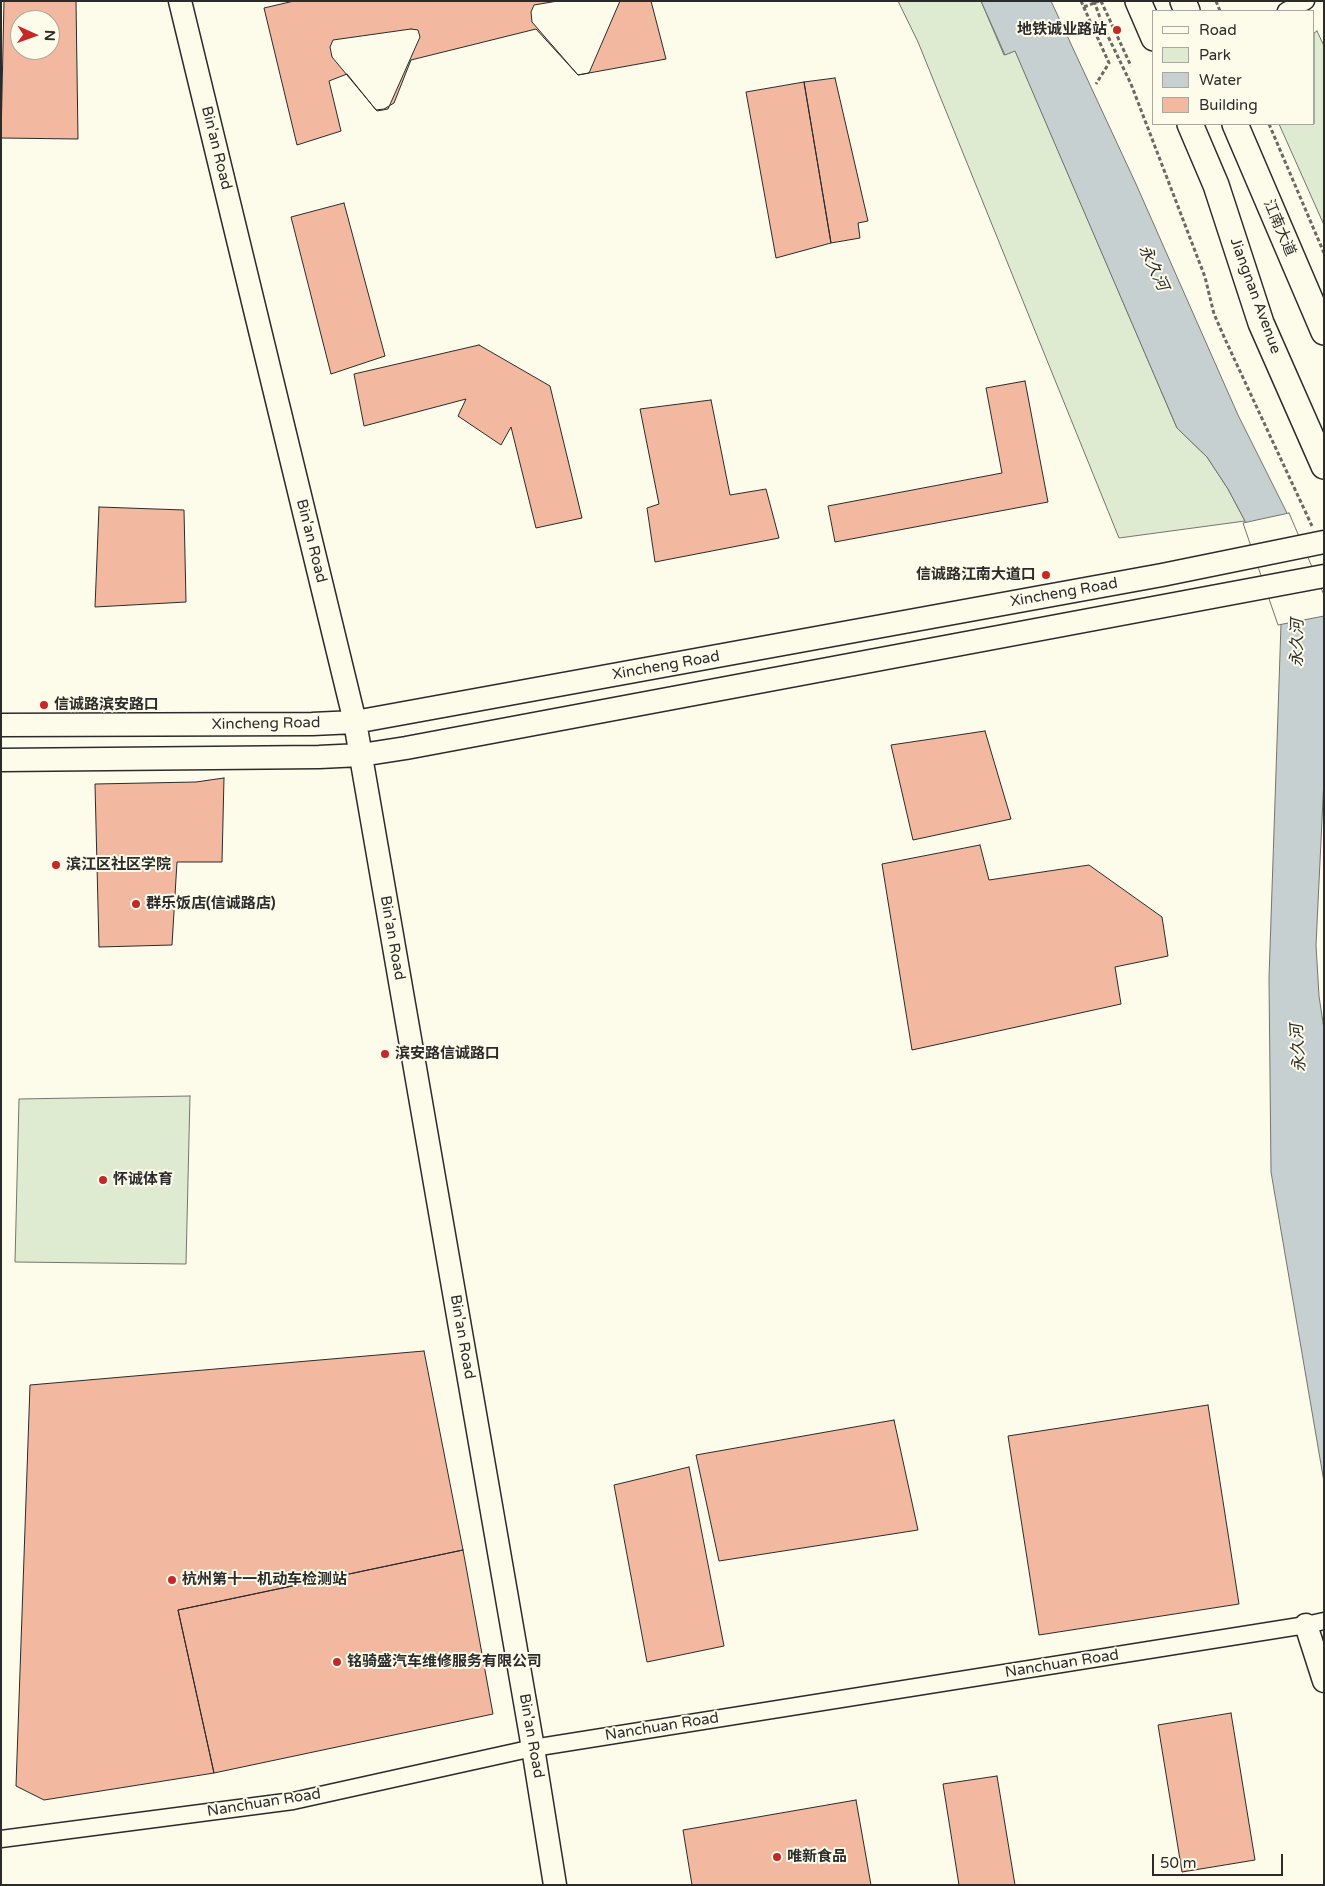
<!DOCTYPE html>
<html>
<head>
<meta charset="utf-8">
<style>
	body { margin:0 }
	#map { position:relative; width:1325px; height:1886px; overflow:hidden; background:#fdfbea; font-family:"Varela Round",sans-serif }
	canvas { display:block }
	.frame { position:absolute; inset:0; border:2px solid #2b2b2b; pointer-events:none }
	.legend { position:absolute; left:1152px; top:10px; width:162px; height:115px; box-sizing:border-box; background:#fdfbea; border:1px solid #a9a89e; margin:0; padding:6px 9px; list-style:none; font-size:15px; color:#2b2b2b }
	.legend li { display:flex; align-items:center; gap:10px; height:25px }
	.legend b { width:25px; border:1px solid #a9a89e }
	.north { position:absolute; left:10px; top:10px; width:50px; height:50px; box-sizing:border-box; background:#fdfbea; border:1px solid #a9a89e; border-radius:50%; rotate:92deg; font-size:14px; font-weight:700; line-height:20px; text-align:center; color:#2b2b2b }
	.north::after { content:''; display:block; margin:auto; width:18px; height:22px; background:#c62828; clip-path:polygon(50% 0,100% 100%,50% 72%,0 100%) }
	.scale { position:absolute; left:1152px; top:1854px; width:131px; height:22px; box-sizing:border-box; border:2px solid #2b2b2b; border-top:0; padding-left:6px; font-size:15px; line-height:18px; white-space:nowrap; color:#2b2b2b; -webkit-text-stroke:4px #fdfbea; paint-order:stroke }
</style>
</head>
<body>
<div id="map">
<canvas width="1325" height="1886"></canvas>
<div class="frame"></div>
<ul class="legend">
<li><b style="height:6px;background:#fdfbea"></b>Road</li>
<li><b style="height:14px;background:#deebd1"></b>Park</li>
<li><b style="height:14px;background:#c7d0d0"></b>Water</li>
<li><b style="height:14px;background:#f2b8a0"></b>Building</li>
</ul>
<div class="north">N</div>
<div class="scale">50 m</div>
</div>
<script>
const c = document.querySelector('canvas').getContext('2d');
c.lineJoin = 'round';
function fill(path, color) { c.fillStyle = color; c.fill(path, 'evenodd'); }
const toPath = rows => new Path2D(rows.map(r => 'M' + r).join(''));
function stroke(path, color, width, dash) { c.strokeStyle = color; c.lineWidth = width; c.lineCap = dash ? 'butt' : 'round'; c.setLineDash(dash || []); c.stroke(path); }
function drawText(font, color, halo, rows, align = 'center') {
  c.font = font + ' "Varela Round","Noto Sans SC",sans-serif'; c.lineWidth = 4; c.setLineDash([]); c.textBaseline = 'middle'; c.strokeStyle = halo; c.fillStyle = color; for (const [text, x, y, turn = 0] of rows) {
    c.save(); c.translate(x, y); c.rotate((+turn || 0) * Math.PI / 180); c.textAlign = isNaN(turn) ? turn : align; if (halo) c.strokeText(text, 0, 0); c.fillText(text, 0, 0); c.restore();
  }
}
const green = toPath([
	[898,1,981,1,1004,55,1015,50,1177,428,1207,457,1228,489,1245,521,1119,538,918,42,898,1],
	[1317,31,1324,46,1324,225,1279,124,1314,124,1314,33,1317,31],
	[190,1096,186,1264,15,1262,19,1099,190,1096]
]);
fill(green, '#deebd1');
stroke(green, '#74746e', 1);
const water = toPath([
	[981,1,1051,1,1136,184,1238,415,1286,511,1324,600,1324,778,1316,945,1319,996,1324,1029,1324,1482,1271,1172,1269,978,1281,624,1245,521,1228,489,1207,457,1177,428,1015,51,1005,55,981,1]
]);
fill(water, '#c7d0d0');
stroke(water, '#74746e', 1);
const pier = toPath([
	[1289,513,1324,595,1324,616,1278,625,1243,523,1289,513]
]);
fill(pier, '#fdfbea');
stroke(pier, '#74746e', 1);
const building = toPath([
	[4,1,76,1,78,139,1,138,4,1],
	[20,20,50,20,50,50,20,50,20,20],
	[294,1,651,1,666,59,578,75,536,29,411,60,394,103,384,109,376,110,347,74,329,81,341,131,297,145,264,8,294,1],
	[558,1,620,1,589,73,578,75,532,22,531,12,534,5,558,1],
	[411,29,418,30,420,37,388,109,377,111,332,57,330,47,333,40,411,29],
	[835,78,868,221,858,223,860,238,831,243,804,82,835,78],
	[804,82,831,243,776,258,746,92,804,82],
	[344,203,385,356,331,374,291,217,344,203],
	[479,345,550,386,582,518,536,528,511,427,501,445,458,416,466,399,364,426,354,374,479,345],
	[1025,381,1048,502,835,542,828,506,1002,473,986,388,1025,381],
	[711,400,730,495,766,489,779,538,655,562,647,508,659,504,640,409,711,400],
	[99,507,184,510,186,602,95,607,99,507],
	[985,731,1011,819,913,840,891,745,985,731],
	[224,778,222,862,177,862,172,945,99,947,95,784,196,782,224,778],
	[980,845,989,880,1089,865,1162,917,1168,956,1115,967,1121,1004,912,1050,882,864,980,845],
	[424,1351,463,1550,178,1610,214,1773,44,1800,16,1786,30,1385,424,1351],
	[1208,1405,1239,1604,1039,1635,1008,1436,1208,1405],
	[894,1420,918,1530,719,1561,696,1455,894,1420],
	[689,1467,724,1646,647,1662,614,1485,689,1467],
	[463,1550,493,1714,214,1773,178,1610,463,1550],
	[1231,1713,1255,1860,1182,1872,1158,1725,1231,1713],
	[997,1776,1015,1885,959,1885,943,1784,997,1776],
	[856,1800,871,1885,692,1885,683,1830,856,1800]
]);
fill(building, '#f2b8a0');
stroke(building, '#2b2b2b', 1);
const street = toPath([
	[1286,11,1306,1],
	[1,1839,293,1801,533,1748,1306,1625,1324,1621]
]);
const secondary = toPath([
	[180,1,355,722,533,1748,555,1885],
	[1,725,312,724,355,722,1162,575,1324,542],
	[1,760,319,757,361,755,406,748,1324,576],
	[1306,1625,1324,1681]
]);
const primary = toPath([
	[1138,1,1154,38],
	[1183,1,1187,11],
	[1190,124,1216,185,1261,323,1324,466],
	[1235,124,1324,332]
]);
stroke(street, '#2b2b2b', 19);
stroke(secondary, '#2b2b2b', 25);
stroke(primary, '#2b2b2b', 28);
stroke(toPath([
	[1081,1,1109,63,1096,84],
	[1094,1,1103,26,1131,84,1205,277,1214,314,1225,339,1312,526],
	[1101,1,1131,66],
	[1216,1,1220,11],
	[1084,7,1099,1],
	[1269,124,1324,253]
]), '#6a6964', 3, [4, 2.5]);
stroke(street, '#fdfbea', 16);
stroke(secondary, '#fdfbea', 22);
stroke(primary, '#fdfbea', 25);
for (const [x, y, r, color] of [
	[1117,30,5,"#c62828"],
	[1046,575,5,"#c62828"],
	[44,705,5,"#c62828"],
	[56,865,5,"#c62828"],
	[136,904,5,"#c62828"],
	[385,1054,5,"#c62828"],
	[103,1180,5,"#c62828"],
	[172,1580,5,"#c62828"],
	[337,1662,5,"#c62828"],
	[777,1857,5,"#c62828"]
]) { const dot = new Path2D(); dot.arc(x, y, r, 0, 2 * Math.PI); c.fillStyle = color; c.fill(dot); stroke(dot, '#fdfbea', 2); }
drawText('bold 15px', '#2b2b2b', '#fdfbea', [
	["地铁诚业路站",1107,30,"right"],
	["信诚路江南大道口",1036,575,"right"],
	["信诚路滨安路口",54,705],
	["滨江区社区学院",66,865],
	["群乐饭店(信诚路店)",146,904],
	["滨安路信诚路口",395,1054],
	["怀诚体育",113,1180],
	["杭州第十一机动车检测站",182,1580],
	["铭骑盛汽车维修服务有限公司",347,1662],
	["唯新食品",787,1857]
], 'left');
drawText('15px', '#2b2b2b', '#fdfbea', [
	["Bin'an Road",216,148,76],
	["江南大道",1279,228,67],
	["Jiangnan Avenue",1255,296,70],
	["Bin'an Road",311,541,76],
	["Xincheng Road",1064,593,-10],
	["Xincheng Road",666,666,-10],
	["Xincheng Road",266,724,-1],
	["Bin'an Road",392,938,80],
	["Bin'an Road",462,1337,80],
	["Nanchuan Road",1062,1664,-9],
	["Nanchuan Road",662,1727,-9],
	["Bin'an Road",531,1736,80],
	["Nanchuan Road",264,1803,-9]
]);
drawText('italic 16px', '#2b2b2b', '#fdfbea', [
	["永久河",1153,268,65],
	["永久河",1298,643,-89],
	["永久河",1299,1048,-94]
]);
</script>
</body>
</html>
